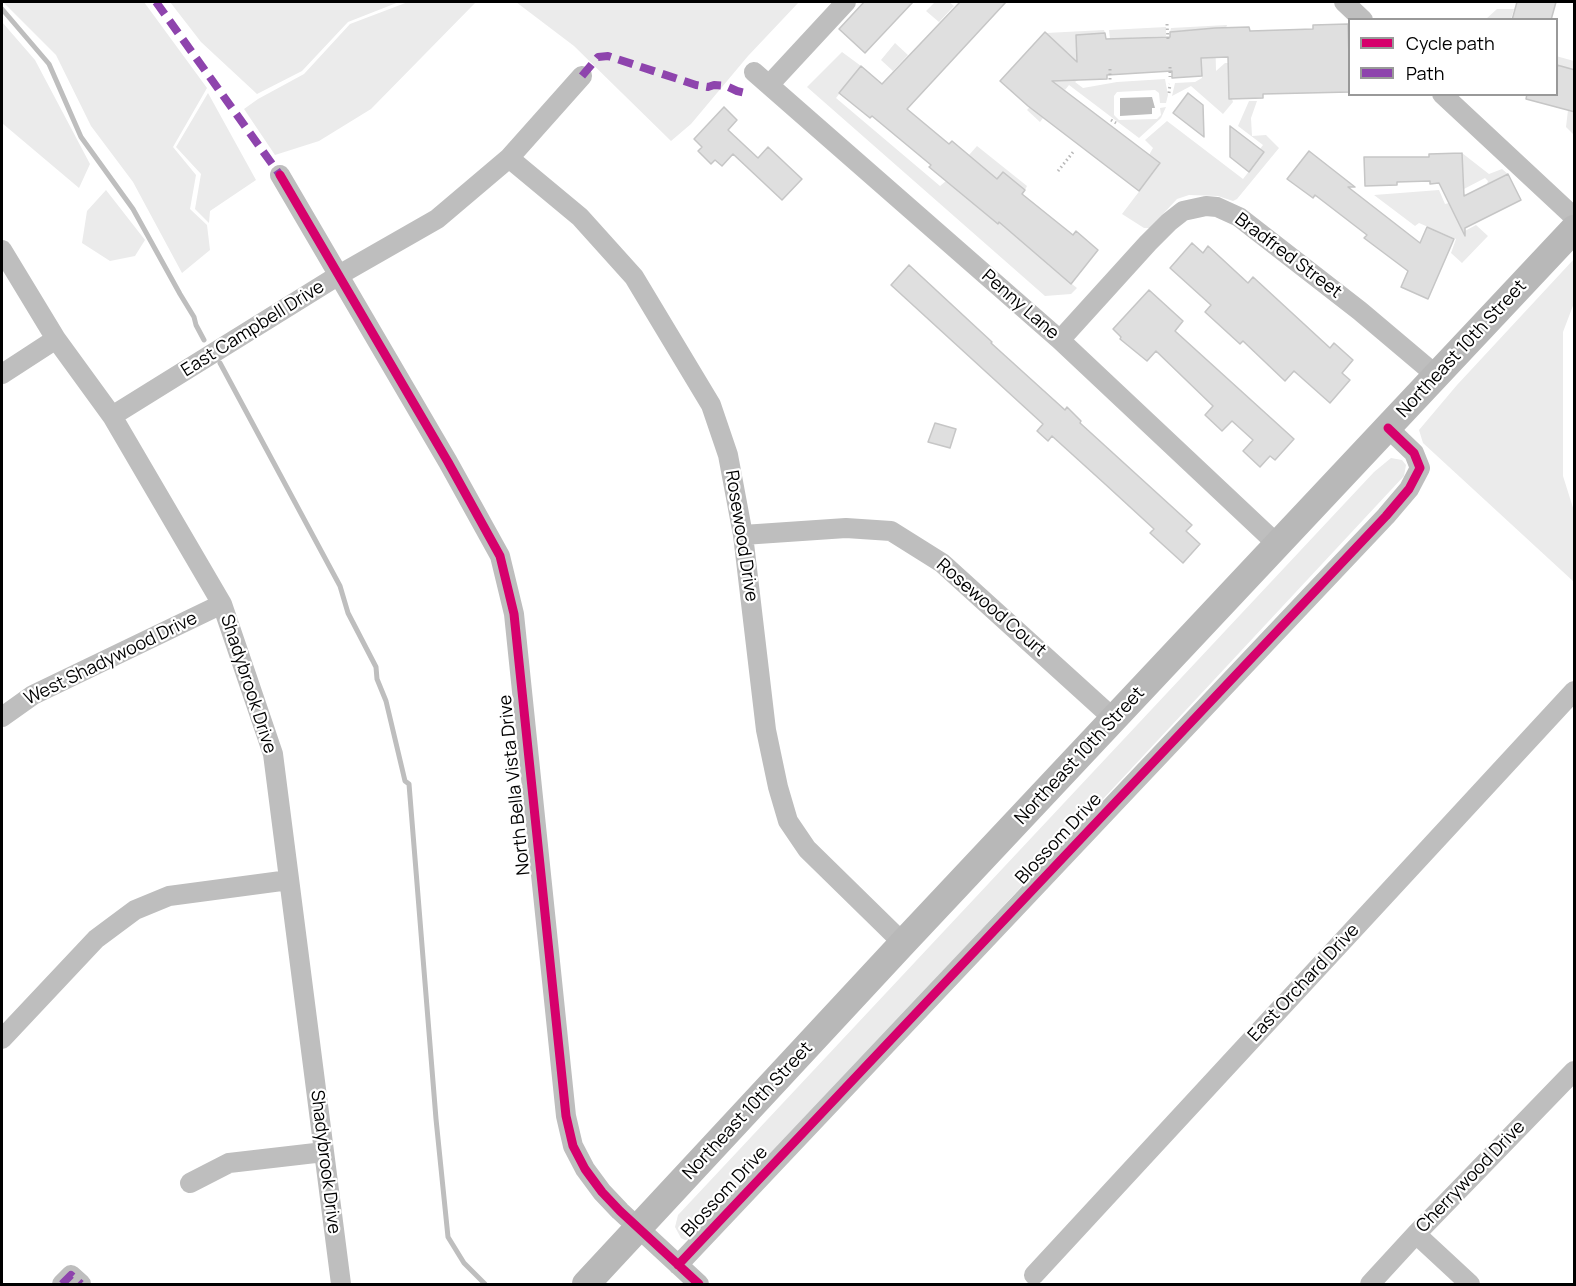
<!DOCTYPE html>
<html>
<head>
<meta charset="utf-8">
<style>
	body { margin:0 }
	#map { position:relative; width:1576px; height:1286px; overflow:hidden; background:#fff; font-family:Manrope,sans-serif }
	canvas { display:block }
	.frame { position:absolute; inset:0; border:3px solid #000; pointer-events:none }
	.legend { position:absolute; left:1348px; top:18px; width:210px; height:78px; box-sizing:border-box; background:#fff; border:2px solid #999; margin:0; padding:8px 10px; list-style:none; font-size:18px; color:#000 }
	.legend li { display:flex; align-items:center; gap:12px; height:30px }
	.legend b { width:30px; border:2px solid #999 }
</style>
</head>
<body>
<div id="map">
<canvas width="1576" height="1286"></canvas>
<div class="frame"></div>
<ul class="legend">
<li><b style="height:8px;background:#d6006c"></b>Cycle path</li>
<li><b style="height:8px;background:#8e44ad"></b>Path</li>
</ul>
</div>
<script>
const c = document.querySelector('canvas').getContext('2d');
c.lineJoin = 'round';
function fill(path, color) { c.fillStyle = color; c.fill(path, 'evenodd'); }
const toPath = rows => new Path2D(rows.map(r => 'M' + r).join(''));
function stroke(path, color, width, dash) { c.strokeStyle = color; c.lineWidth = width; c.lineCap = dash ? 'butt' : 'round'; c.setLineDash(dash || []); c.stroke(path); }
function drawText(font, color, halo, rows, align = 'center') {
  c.font = font + ' Manrope,sans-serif'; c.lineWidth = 4.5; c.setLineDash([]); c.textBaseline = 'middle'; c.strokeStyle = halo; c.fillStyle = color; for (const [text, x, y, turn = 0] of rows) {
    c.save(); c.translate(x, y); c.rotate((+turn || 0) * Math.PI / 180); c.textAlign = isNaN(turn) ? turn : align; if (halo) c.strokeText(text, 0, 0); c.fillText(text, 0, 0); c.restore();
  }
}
fill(toPath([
	[3,2,144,2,207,88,173,147,196,175,190,209,207,225,210,250,182,273,133,182,91,126,56,55],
	[170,2,399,2,348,22,302,71,257,94,201,42],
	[408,2,476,2,371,109,319,141,275,155,244,109,258,99,304,74,350,24],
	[516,2,799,2,748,56,691,124,671,141,574,46],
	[935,2,949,2,954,6,939,22,926,11],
	[1497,9,1514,9,1511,19,1486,19],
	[2,22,35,60,90,164,79,188,2,123],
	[1227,25,1226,28,1215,29,1216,71,1225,63,1229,63,1229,98,1232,99,1233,102,1223,114,1191,86,1172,96,1175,83,1195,82,1202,78,1200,30,1170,32,1171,28],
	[1166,27,1166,36,1110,39,1109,30],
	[1104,30,1105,33,1076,35,1078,80,1075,82,1083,88,1117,82,1165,79,1168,95,1166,103,1160,103,1159,93,1155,90,1117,92,1114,96,1114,115,1119,120,1157,119,1161,115,1160,108,1166,107,1161,118,1139,138,1069,85,1065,90,1057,85,1036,112,1043,118,1040,122,1027,110,1061,74,1066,53,1046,33],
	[895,43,908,55,893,71,881,60],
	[842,52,861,66,836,98,940,186,946,181,984,168,969,155,977,146,1027,186,1025,190,1003,172,976,206,998,224,1006,214,1003,226,1045,260,1056,256,1048,265,1077,288,1071,294,1045,296,807,87],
	[1556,56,1574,61,1574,70,1557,65],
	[208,93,256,180,210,211,209,223,195,209,201,174,176,147],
	[1249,101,1257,101,1251,118,1252,136,1266,135,1279,148,1237,199,1233,201,1218,196,1189,195,1177,199,1150,228,1144,228,1122,214,1160,164,1149,155,1153,148,1145,140,1167,121,1243,179,1264,152,1260,149,1263,145,1238,126],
	[1568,110,1574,112,1574,135,1566,127],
	[1462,153,1489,174,1502,169,1508,174,1487,184,1488,181,1485,178,1462,190],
	[106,190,145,240,135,256,110,261,82,243,87,211],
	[1439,190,1445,204,1449,203,1463,232,1476,225,1488,236,1462,263,1451,253,1456,239,1419,223,1415,226,1374,195],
	[1574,259,1574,303,1563,332,1563,476,1574,511,1574,582,1423,443,1419,430,1457,385],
	[1391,458,1402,460,1406,465,1404,476,694,1238,685,1240,681,1238,675,1227,678,1215,1374,472]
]), '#ebebeb');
fill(toPath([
	[1152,97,1155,108,1152,108,1152,114,1120,116,1120,98]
]), '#bebebe');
stroke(toPath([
	[2,9,49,64,81,137,133,209,180,294,194,317,196,325,204,340],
	[220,363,340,586,348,613,376,667,377,679,386,701,405,781,409,784,436,1119,448,1237,464,1263,485,1284]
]), '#bebebe', 5);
const building = toPath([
	[864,2,913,2,865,53,839,29,864,2],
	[960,2,1006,2,907,109,949,144,952,141,997,179,1003,172,1025,190,1022,194,1073,235,1076,231,1098,250,1071,284,999,222,998,224,929,167,931,165,872,116,870,118,839,93,861,66,882,84,960,2],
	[1517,2,1556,2,1551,20,1512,20,1517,2],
	[1348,24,1350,92,1263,94,1263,98,1229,99,1228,57,1201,58,1202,76,1172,78,1172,71,1107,75,1107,79,1052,81,1160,163,1139,191,1028,106,1000,81,1045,32,1077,62,1076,35,1105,33,1106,39,1170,37,1170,32,1215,28,1249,27,1250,31,1313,29,1313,25,1348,24],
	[1557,65,1575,70,1575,112,1526,99,1527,94,1557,94,1557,65],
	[1188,93,1203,105,1204,137,1173,113,1188,93],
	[724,107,737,120,728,130,758,158,768,147,802,179,782,200,733,154,722,166,715,160,711,164,698,151,702,147,694,139,724,107],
	[1230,126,1264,152,1249,172,1230,157,1230,126],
	[1309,151,1355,187,1348,187,1420,243,1427,227,1454,239,1428,299,1401,287,1408,271,1364,238,1367,235,1315,195,1313,198,1287,179,1309,151],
	[1462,153,1464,196,1508,174,1521,200,1465,228,1465,236,1439,183,1430,184,1430,181,1397,182,1397,185,1365,186,1364,157,1429,157,1429,154,1462,153],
	[1192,243,1203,253,1208,246,1248,283,1253,277,1330,348,1334,343,1353,360,1342,373,1350,380,1330,403,1294,371,1285,381,1243,341,1240,344,1205,312,1211,305,1170,268,1192,243],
	[909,265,992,342,991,343,1065,410,1067,407,1081,421,1080,423,1192,525,1186,531,1200,544,1183,563,1150,533,1154,529,1105,484,1052,436,1048,441,1037,431,1043,424,891,285,909,265],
	[1149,290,1183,321,1175,331,1294,439,1275,460,1270,456,1260,467,1243,451,1253,440,1232,421,1222,431,1205,415,1213,406,1156,351,1147,361,1120,339,1121,337,1113,329,1149,290],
	[935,423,956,429,950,448,928,442,935,423]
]);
fill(building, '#dfdfdf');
stroke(building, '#c6c6c6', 1.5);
stroke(toPath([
	[1167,24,1168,39],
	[1170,67,1170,77],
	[1110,69,1110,80],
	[1169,93,1170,84],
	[1111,120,1116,123],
	[1058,171,1074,151]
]), '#b9b9b9', 3, [1.5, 3]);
stroke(toPath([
	[1344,2,1363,20],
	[754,72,1060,340,1278,545],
	[769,85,846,2],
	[1442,94,1574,217],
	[509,158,580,217,634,277,711,405,728,455,743,535,766,730,778,787,788,821,807,849,903,943],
	[280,175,448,462,500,556,514,614,566,1116,573,1146,585,1169,602,1192,620,1211,699,1284],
	[2,250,56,339,112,416,222,604,273,754,341,1284],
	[1060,340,1148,243,1169,222,1183,211,1206,206,1217,207,1239,217,1360,311,1437,376],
	[2,374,56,339],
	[112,416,339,275,437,219,509,158,582,76],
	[743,535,846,528,891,531,942,563,1114,719],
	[2,717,33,695,222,604],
	[2,1039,96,939,135,910,169,896,289,880],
	[190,1183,229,1163,324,1152],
	[1416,1234,1470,1284],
	[678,1265,1386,516,1409,489,1420,468,1414,453,1388,428],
	[1034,1275,1574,691],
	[62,1284,71,1275,81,1284],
	[1370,1284,1416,1234,1574,1071]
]), '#bebebe', 20);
stroke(toPath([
	[586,1284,903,943,1574,229]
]), '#b8b8b8', 28);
stroke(toPath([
	[156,2,280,175],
	[582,76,598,57,608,56,696,85,708,87,714,85,726,86,737,91,750,94],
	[62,1284,71,1275,81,1284]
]), '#8e44ad', 8, [15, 8]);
stroke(toPath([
	[280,175,448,462,500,556,514,614,566,1116,573,1146,585,1169,602,1192,620,1211,699,1284],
	[678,1265,1386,516,1409,489,1420,468,1414,453,1388,428]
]), '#d6006c', 9);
drawText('18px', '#000', '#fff', [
	["Bradfred Street",1288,256,37],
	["Penny Lane",1020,305,41],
	["East Campbell Drive",253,329,-32],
	["Northeast 10th Street",1462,349,-47],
	["Rosewood Drive",741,536,81],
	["Rosewood Court",991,608,41],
	["West Shadywood Drive",111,659,-26],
	["Shadybrook Drive",248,684,72],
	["Northeast 10th Street",1080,756,-47],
	["North Bella Vista Drive",515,785,-96],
	["Blossom Drive",1059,839,-47],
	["East Orchard Drive",1304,983,-47],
	["Northeast 10th Street",748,1111,-47],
	["Shadybrook Drive",325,1162,83],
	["Cherrywood Drive",1471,1177,-46],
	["Blossom Drive",725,1192,-47]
]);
</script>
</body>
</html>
